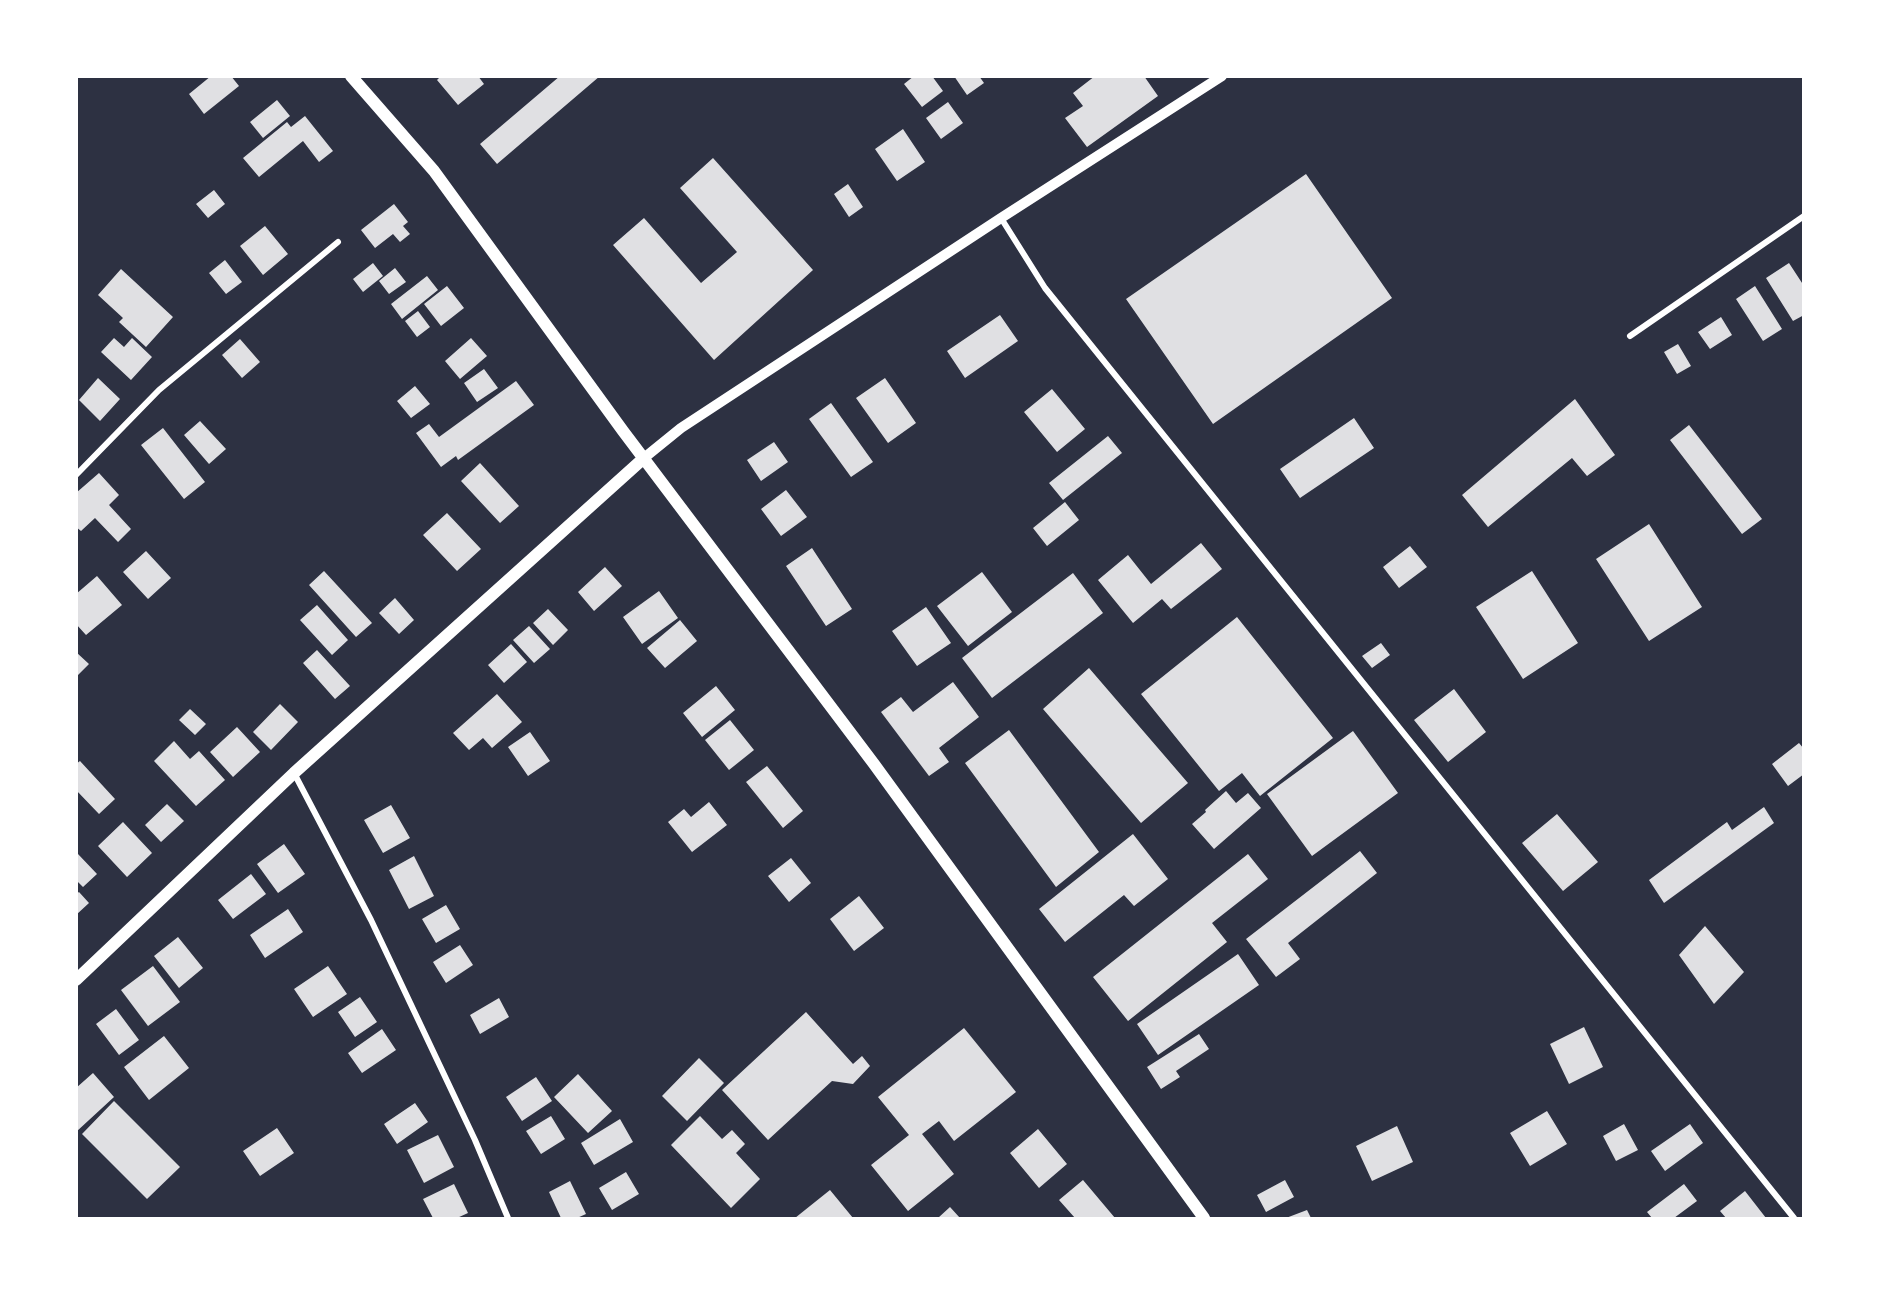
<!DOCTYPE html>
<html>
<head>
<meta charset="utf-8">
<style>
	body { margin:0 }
	#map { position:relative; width:1880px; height:1295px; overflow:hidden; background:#2d3142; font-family:"PT Sans Narrow",sans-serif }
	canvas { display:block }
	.frame { position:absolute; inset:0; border:78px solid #fff; pointer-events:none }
</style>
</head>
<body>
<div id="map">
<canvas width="1880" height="1295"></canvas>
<div class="frame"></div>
</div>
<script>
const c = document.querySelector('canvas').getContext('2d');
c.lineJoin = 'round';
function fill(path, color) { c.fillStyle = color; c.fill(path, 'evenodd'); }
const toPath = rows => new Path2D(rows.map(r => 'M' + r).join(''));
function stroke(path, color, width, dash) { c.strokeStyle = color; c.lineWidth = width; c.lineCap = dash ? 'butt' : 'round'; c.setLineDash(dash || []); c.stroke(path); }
fill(toPath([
	[211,76,231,76,239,86,204,114,189,94],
	[441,76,478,76,484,84,458,105,437,80],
	[560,76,600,76,497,164,480,144],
	[914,76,932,76,943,91,922,107,904,84],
	[954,76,979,76,984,83,967,95],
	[1095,76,1144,76,1158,96,1087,147,1065,118,1083,106,1073,93],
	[277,100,290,116,263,138,250,122],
	[948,102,963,123,941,139,926,118],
	[305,116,333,151,319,162,303,141,259,177,243,158,287,122,291,127],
	[903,129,925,162,897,181,875,149],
	[713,158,813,270,714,360,613,245,644,218,701,283,737,252,680,188],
	[1306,174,1392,298,1213,424,1126,299],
	[848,184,863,207,849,217,834,194],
	[214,190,225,204,208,218,196,204],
	[394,204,408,222,403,226,410,234,400,242,393,234,375,248,361,230],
	[265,226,288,254,263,275,240,246],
	[225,260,242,282,226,294,209,273],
	[373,263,383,276,363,292,353,279],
	[1789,263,1804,286,1804,315,1793,321,1766,278],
	[395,268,406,282,389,294,379,281],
	[121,269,173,317,146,347,119,322,123,318,98,295],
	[427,276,438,290,402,319,391,304],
	[447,286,464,308,441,326,424,304],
	[1755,286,1782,329,1763,341,1736,299],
	[418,311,430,327,417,337,405,321],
	[1000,315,1018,341,965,378,947,351],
	[1721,317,1732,335,1710,349,1698,332],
	[114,338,124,347,132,338,152,357,131,380,101,352],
	[471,338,487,356,460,379,445,361],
	[240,339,260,362,242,378,222,355],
	[1678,344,1691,366,1677,374,1664,352],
	[484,369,498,388,477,402,464,383],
	[98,378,120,399,100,421,79,400],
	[885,378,916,423,888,443,856,398],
	[516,381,534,405,458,460,456,456,441,467,416,433,429,424,439,437],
	[415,386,430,404,411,418,397,401],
	[1052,389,1085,429,1057,452,1024,412],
	[1575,399,1615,455,1587,476,1572,458,1488,527,1462,495],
	[831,403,873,462,851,477,809,419],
	[1354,418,1374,448,1300,498,1280,469],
	[200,421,226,449,209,464,184,435],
	[1689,425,1762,519,1742,534,1670,440],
	[163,428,205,482,184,499,141,445],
	[1108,436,1122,453,1063,500,1049,483],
	[774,442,788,462,761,481,747,460],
	[480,463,519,506,500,523,461,481],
	[99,473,119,495,109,505,131,529,118,542,95,518,81,531,76,527,76,493],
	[786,490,807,517,781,536,761,509],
	[1065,502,1079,520,1047,546,1033,528],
	[447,513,481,549,457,571,423,535],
	[1649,524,1702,607,1649,641,1596,559],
	[1201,543,1222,569,1171,609,1162,599,1133,623,1098,580,1128,555,1151,584],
	[1410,546,1427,567,1399,588,1383,567],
	[812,548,852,609,826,626,786,566],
	[146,551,171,578,148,599,123,572],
	[605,567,622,586,594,611,578,592],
	[324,571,372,623,356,637,309,585],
	[1532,571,1578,643,1523,679,1476,607],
	[982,572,1012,612,968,646,937,606],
	[1073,573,1103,613,992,698,962,658],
	[97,576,122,605,86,635,76,624,76,594],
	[659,591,678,618,642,644,623,617],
	[395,598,414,620,399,634,379,613],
	[317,605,348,640,332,655,300,620],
	[926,607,951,643,917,666,892,631],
	[548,609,568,630,553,645,533,623],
	[1237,617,1333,738,1260,796,1242,773,1219,791,1141,694],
	[680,620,697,641,665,668,647,648],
	[529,626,550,649,534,663,513,640],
	[1381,643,1390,655,1372,668,1362,656],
	[511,644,527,662,504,683,488,665],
	[317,650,350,686,335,699,303,663],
	[76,652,89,664,76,677],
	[1089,668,1188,783,1141,823,1043,709],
	[953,682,979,717,939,748,949,762,929,776,881,712,901,697,913,712],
	[716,686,735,710,702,737,683,713],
	[1454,689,1486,732,1448,762,1414,720],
	[497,694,522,722,492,748,483,738,469,750,453,733],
	[280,704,298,722,271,750,253,732],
	[190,709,206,724,195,735,179,720],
	[730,720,754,750,729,770,705,740],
	[237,727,260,752,233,777,210,752],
	[1009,730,1099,852,1056,887,965,763],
	[1353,731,1398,793,1312,856,1267,794],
	[530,732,550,761,528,776,508,747],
	[174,741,190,759,199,751,225,780,196,806,154,761],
	[1799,743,1804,749,1804,774,1788,786,1772,764],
	[80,761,115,799,99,814,76,790,76,764],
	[767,766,803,811,783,828,746,782],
	[1226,791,1236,803,1248,793,1261,808,1214,849,1192,824,1206,812,1205,810],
	[709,802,727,825,692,852,668,822,684,809,691,817],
	[167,804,184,821,161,842,145,825],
	[391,805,410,838,383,853,364,820],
	[1764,807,1774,823,1664,903,1649,880,1727,822,1732,830],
	[1557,814,1598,862,1563,891,1522,843],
	[123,822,152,853,127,877,98,846],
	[1133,834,1168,879,1134,906,1124,895,1065,942,1039,909],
	[284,844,305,874,278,893,257,864],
	[1360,851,1377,873,1288,943,1300,959,1276,977,1246,939],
	[78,854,97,874,83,887,76,880,76,855],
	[1248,854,1268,879,1212,923,1227,942,1128,1021,1093,977],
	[414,856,434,896,409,909,389,870],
	[791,858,811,883,789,902,768,876],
	[251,874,266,894,233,919,218,900],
	[79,892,89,903,76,915,76,894],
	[859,896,884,928,854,951,830,919],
	[446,905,460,929,436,943,422,919],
	[288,909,303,932,265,958,250,935],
	[1705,926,1744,972,1714,1004,1679,955],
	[178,937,203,968,179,988,154,956],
	[460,945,473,965,446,983,433,962],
	[1238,954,1259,985,1158,1055,1137,1024],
	[153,966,180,1002,148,1026,121,990],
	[328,966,347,994,313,1017,294,989],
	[360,997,377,1022,355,1037,338,1012],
	[499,998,509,1017,480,1034,470,1015],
	[116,1009,139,1040,119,1055,96,1024],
	[806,1012,853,1064,862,1056,870,1066,853,1084,832,1081,768,1140,722,1090],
	[1584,1027,1603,1067,1569,1084,1550,1044],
	[964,1028,1016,1092,954,1141,939,1121,922,1134,954,1174,908,1211,871,1165,909,1135,878,1097],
	[382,1029,396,1050,362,1073,348,1053],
	[1199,1034,1209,1049,1176,1071,1180,1077,1161,1089,1147,1067],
	[164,1036,189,1068,149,1100,124,1067],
	[699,1058,724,1083,687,1121,662,1096],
	[93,1073,114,1097,76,1132,76,1088],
	[578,1074,612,1111,588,1133,554,1097],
	[536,1077,552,1101,522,1121,506,1097],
	[114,1101,180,1167,147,1199,82,1134],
	[415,1103,428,1122,397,1144,384,1124],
	[1547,1111,1567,1144,1530,1166,1510,1133],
	[551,1116,565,1139,541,1154,526,1131],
	[700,1116,722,1139,732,1130,745,1144,736,1153,760,1179,731,1208,671,1145],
	[620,1119,633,1142,594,1165,581,1143],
	[1624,1124,1638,1150,1616,1161,1603,1136],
	[1690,1124,1703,1143,1665,1171,1651,1151],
	[1397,1126,1413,1162,1372,1181,1356,1146],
	[277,1128,294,1153,260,1176,243,1151],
	[1038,1129,1067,1164,1039,1188,1010,1153],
	[438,1135,454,1167,424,1183,407,1150],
	[626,1172,639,1194,612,1210,599,1188],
	[1083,1180,1115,1218,1075,1218,1059,1200],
	[1285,1180,1294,1197,1266,1212,1257,1195],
	[570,1181,586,1214,577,1218,561,1218,549,1192],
	[454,1184,468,1213,457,1218,433,1218,423,1199],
	[1684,1184,1697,1201,1674,1218,1652,1218,1647,1212],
	[830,1190,853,1218,795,1218],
	[1745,1191,1766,1218,1726,1218,1720,1211],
	[950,1207,960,1218,938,1218],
	[1307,1210,1311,1218,1286,1218]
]), '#e0e0e3');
stroke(toPath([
	[1001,218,1045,288,1794,1218],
	[1630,336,1804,216],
	[76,475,159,390,338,242],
	[294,773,371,920,475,1140,508,1218]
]), '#fff', 6);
stroke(toPath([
	[644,458,681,428,1001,218,1222,76]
]), '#fff', 10);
stroke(toPath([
	[351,76,434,171,623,431,874,764,1204,1218],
	[76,980,294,773,644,458]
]), '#fff', 12);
</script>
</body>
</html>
